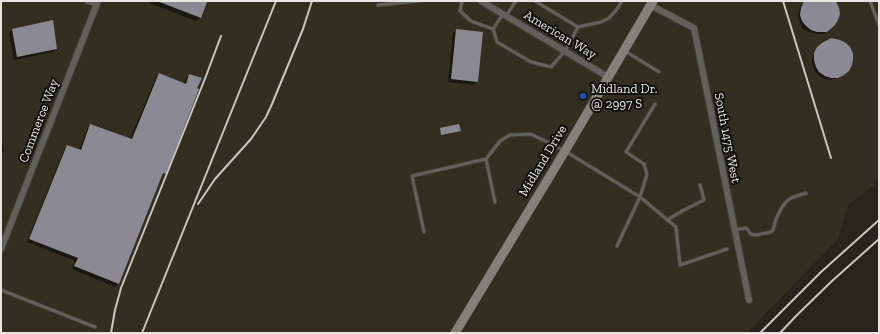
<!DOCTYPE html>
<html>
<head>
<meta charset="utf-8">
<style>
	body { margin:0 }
	#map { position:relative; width:880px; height:334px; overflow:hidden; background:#26251b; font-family:"Zilla Slab",serif }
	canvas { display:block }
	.frame { position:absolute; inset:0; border:2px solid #e6e5df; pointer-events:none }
</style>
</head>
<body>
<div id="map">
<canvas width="880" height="334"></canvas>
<div class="frame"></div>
</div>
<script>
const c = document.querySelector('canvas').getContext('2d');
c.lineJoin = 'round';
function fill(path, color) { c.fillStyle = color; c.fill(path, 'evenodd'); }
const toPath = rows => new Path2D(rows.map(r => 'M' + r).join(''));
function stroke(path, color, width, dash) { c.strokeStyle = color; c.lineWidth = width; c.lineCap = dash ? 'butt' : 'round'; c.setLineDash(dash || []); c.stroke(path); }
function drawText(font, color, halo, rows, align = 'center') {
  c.font = font + ' "Zilla Slab",serif'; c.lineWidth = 4; c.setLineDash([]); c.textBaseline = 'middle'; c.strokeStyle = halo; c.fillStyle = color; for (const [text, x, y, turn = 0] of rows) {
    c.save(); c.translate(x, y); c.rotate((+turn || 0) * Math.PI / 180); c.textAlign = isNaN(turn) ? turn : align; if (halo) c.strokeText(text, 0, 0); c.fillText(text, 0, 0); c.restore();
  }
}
fill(toPath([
	[1,1,879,1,879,181,848,205,838,239,747,333,1,333]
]), '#322f20');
fill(toPath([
	[150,1,200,1,205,3,200,18,196,21,149,3],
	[806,1,834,1,831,28,824,34,815,34,809,32,803,29,800,23,798,17,799,11,801,5],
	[12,30,56,49,53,52,14,60,9,33],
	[457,30,482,33,477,82,474,85,448,82,453,33],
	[815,51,848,70,840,77,835,79,828,80,822,78,817,74,814,69,812,63,812,57],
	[159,74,184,84,186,78,189,75,196,89,165,173,161,176,118,284,115,287,72,269,75,261,27,242,64,150,67,146,79,151,87,129,90,126,130,139,156,77],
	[1,135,4,151,1,154]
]), '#0007');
fill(toPath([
	[157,1,203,1,207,2,201,18],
	[804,1,836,1,839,8,840,14,838,20,835,25,827,32,817,32,811,30,806,26,802,21,800,15,801,8],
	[53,20,57,49,17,57,12,29],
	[456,29,483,32,478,82,451,79],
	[831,38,840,40,846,43,850,47,853,53,853,59,852,65,849,71,844,75,838,78,831,78,825,76,819,72,816,67,814,60,814,53,817,47,822,43],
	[159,73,186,84,189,74,202,78,197,88,199,89,166,174,163,173,119,284,74,266,78,258,29,239,67,145,81,150,90,124,132,139],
	[459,124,461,131,441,135,440,128]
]), '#8a8994');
const lane = toPath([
	[462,1,460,11,471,21,493,29],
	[870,1,879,25],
	[378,5,419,1],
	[503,14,493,29,497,42,531,62,551,67,565,51,578,27,535,1],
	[506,16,516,1],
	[578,27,601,22,609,18,617,9,622,1],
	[625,51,659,72],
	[495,202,486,159,500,141,510,135,531,134,565,151,640,197,676,227,680,265,727,249],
	[667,220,684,210,704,200,700,185],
	[735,230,746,228,751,234,756,235,771,232,773,230,776,219,782,207,787,201,791,198,806,193],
	[424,232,412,176,486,159],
	[617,246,640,197,647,174,644,164,626,152,655,104],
	[1,290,95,327]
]);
const street = toPath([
	[88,1,97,4],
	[481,1,608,77],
	[650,5,694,28,749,300],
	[1,249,98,1]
]);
const secondary = toPath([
	[455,333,565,151,653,1]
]);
stroke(lane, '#414036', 4.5);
stroke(street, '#414036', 8);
stroke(secondary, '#414036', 10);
stroke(lane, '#61605b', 3);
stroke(street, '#61605b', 6);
stroke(secondary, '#83817a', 9);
stroke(toPath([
	[783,1,831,158],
	[198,204,215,179,251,139,266,117,272,104,303,29,312,1],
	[111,333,115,310,121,288,206,76,221,36],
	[142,333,276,1],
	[760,333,821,272,879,220],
	[780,333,797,315,832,281,879,239]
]), '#c7c6bf', 2);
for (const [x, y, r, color] of [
	[583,96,4,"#1a4fb4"]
]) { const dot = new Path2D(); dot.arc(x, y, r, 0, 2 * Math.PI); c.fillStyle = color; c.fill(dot); stroke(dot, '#0e0e0a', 1.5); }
drawText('13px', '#e6e5df', '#0e0e0a', [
	["American Way",560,35,31],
	["Commerce Way",39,121,-69],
	["South 1475 West",727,138,79],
	["Midland Drive",543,161,-59]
]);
drawText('13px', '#e6e5df', '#0e0e0a', [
	["Midland Dr.",591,89],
	["@ 2997 S",591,104]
], 'left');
</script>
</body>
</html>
